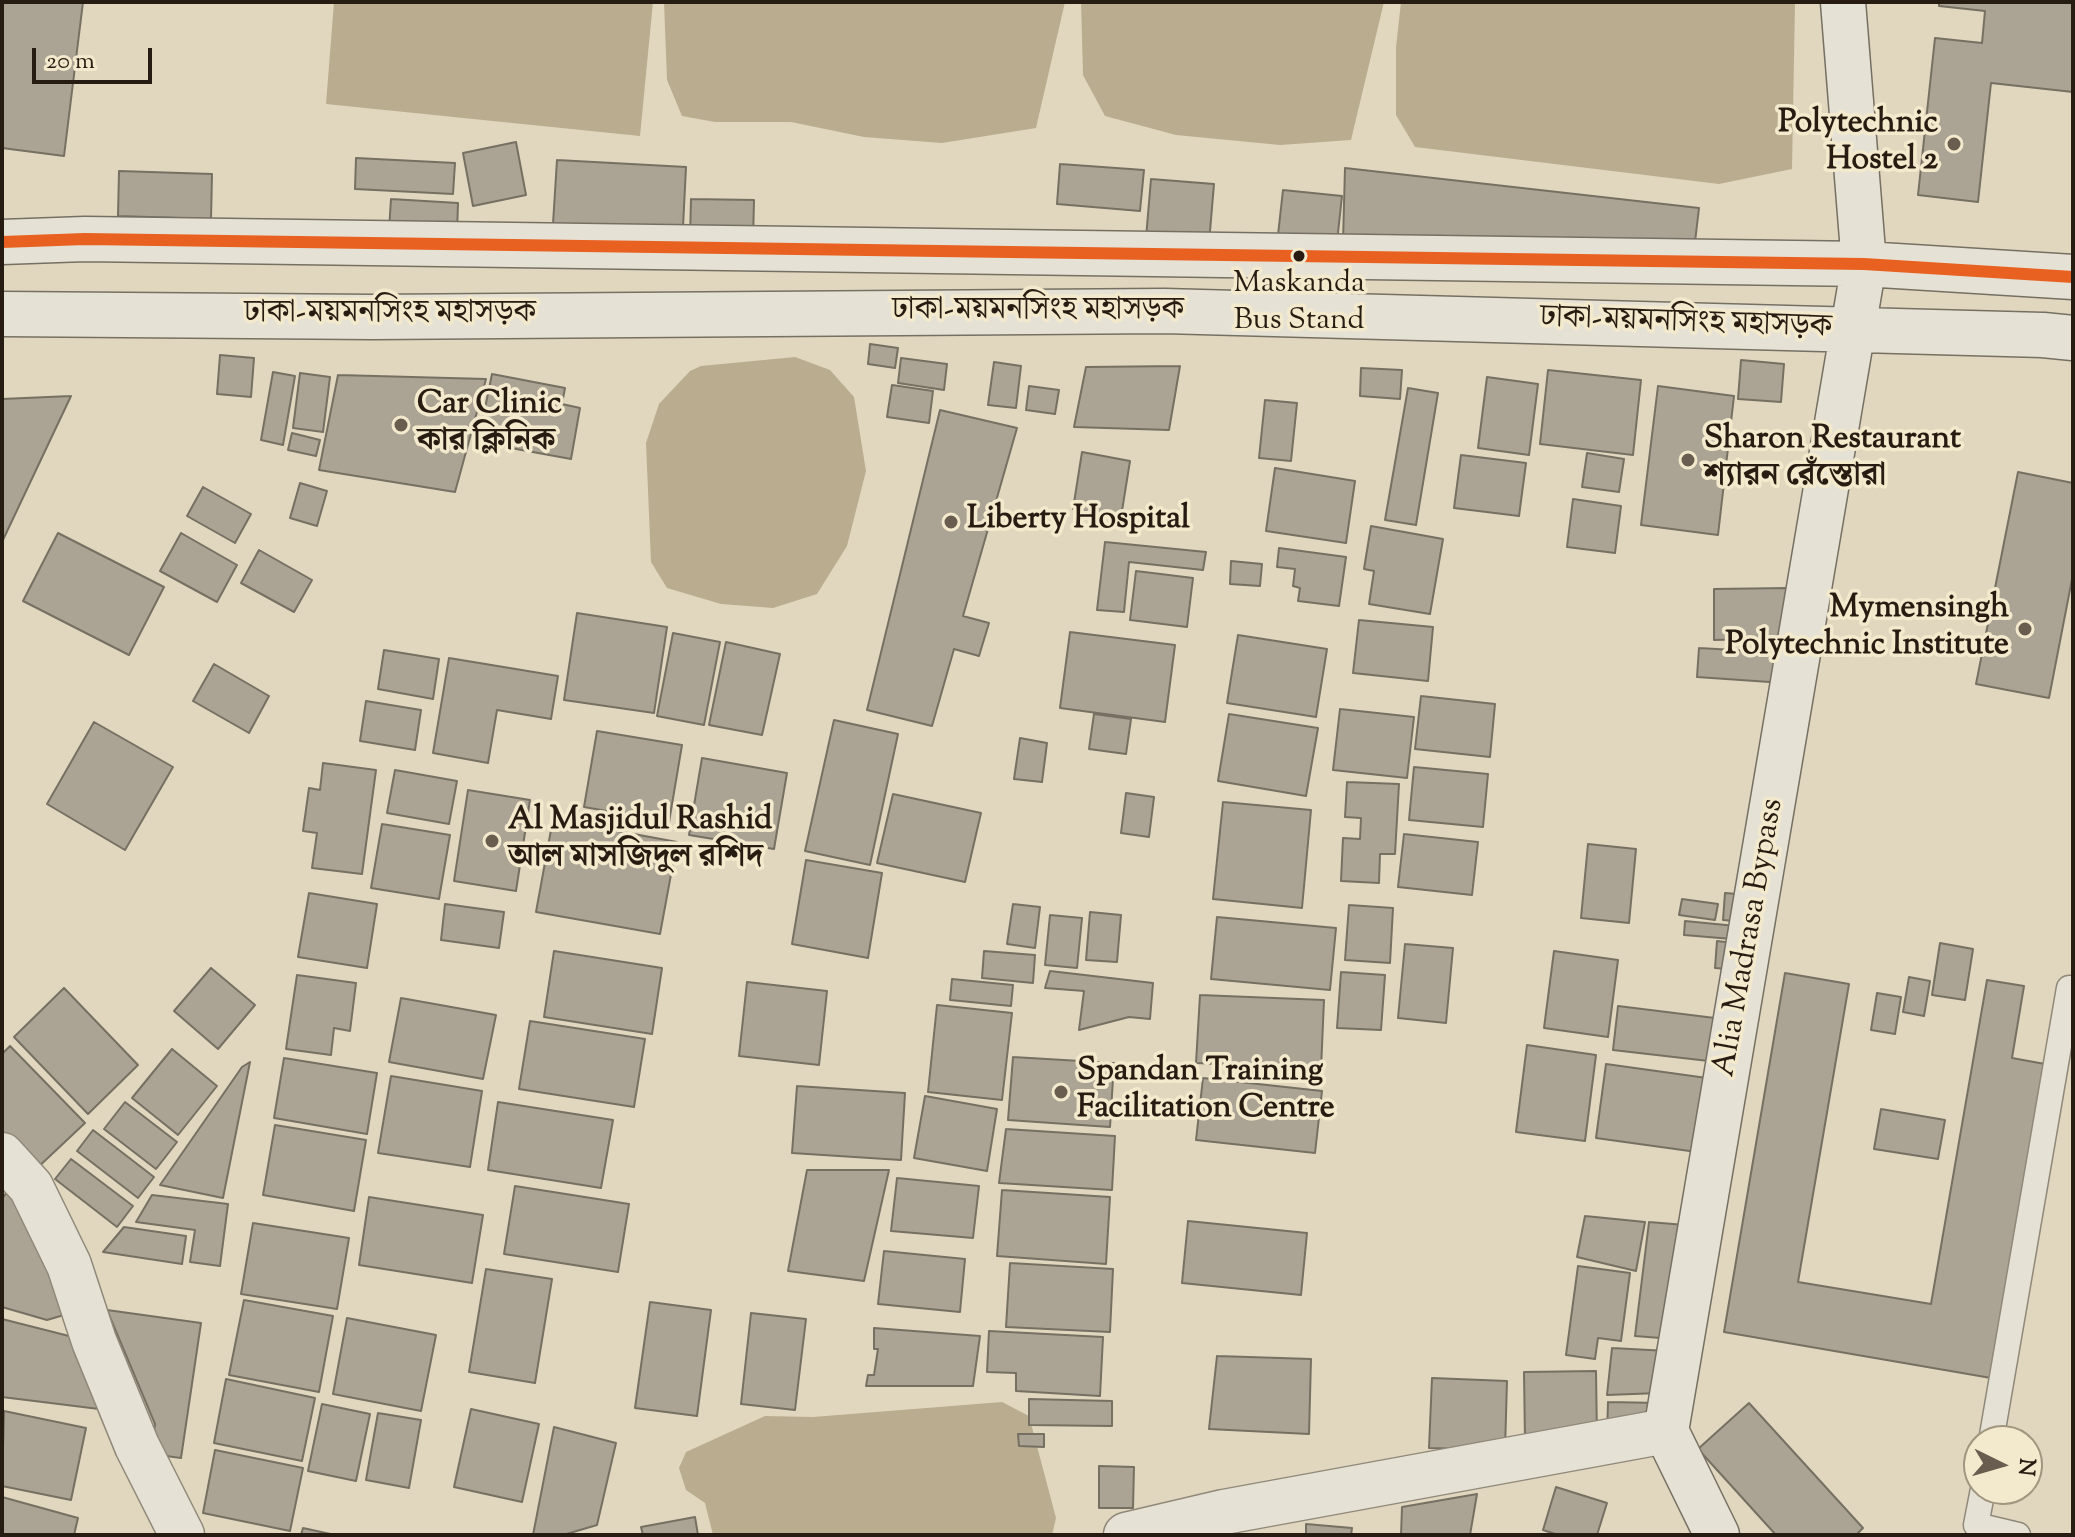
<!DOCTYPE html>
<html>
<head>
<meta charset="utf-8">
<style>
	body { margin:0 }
	#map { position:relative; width:2075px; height:1537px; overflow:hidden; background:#e0d7be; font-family:"Sorts Mill Goudy",serif }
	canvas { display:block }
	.frame { position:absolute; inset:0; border:4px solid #271c11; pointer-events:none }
	.north { position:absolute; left:1963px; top:1425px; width:80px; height:80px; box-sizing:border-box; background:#f3e9cc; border:2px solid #a19781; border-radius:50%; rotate:95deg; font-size:22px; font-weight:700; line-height:32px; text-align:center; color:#271c11 }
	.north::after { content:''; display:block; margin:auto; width:28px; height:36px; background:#685d4e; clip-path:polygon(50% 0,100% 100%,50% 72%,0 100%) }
	.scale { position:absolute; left:32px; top:48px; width:120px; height:36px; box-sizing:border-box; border:4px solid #271c11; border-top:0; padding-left:10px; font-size:24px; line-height:28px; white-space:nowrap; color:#271c11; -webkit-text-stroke:6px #f3e9cc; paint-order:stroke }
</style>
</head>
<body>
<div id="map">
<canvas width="2075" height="1537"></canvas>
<div class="frame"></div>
<div class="north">N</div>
<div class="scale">20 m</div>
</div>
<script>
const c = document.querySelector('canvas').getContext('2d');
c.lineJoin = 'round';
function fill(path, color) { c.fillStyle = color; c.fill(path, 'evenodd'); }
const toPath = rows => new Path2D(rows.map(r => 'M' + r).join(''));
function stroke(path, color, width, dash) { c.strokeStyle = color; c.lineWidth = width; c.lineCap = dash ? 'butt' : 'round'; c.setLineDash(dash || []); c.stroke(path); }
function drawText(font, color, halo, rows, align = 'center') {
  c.font = font + ' "Sorts Mill Goudy","Noto Serif Bengali",serif'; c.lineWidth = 7; c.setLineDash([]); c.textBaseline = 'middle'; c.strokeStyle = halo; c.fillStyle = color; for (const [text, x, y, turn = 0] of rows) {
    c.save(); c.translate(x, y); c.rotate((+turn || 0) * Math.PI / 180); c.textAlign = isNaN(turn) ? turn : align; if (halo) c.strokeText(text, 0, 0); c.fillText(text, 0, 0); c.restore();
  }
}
fill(toPath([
	[334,2,653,2,640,136,326,104],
	[664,2,1065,2,1036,128,942,143,864,137,791,122,715,122,682,116,667,80],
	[1081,2,1384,2,1351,140,1280,145,1176,135,1105,116,1083,75],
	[1401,2,1795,2,1792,169,1719,184,1415,147,1396,115,1396,47],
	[795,357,830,370,854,397,866,471,847,546,817,594,773,608,721,604,667,588,651,562,646,443,659,404,690,371,701,366],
	[1002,1402,1029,1416,1056,1518,1052,1535,713,1535,705,1503,686,1490,679,1468,686,1452,765,1416,813,1417]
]), '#baad8f');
const building = toPath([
	[2,2,83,2,64,156,2,148,2,2],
	[1939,2,2073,2,2073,92,1991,83,1978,202,1918,195,1935,38,1982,43,1985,11,1939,6,1939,2],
	[516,142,526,195,473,206,463,153,516,142],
	[356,158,455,163,453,194,355,189,356,158],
	[557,160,686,167,682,247,552,240,557,160],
	[1060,164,1144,170,1140,211,1057,204,1060,164],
	[1345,168,1699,208,1693,259,1343,242,1345,168],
	[119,171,212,174,211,219,118,216,119,171],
	[1151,179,1214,184,1209,243,1146,238,1151,179],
	[1283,190,1342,196,1337,242,1278,235,1283,190],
	[391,199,458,203,457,233,389,230,391,199],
	[691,199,754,200,753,241,690,239,691,199],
	[870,344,898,348,895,368,868,364,870,344],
	[220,355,254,358,251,397,217,394,220,355],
	[901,358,947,364,944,390,898,383,901,358],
	[1741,360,1784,364,1781,402,1738,399,1741,360],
	[994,362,1021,366,1016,408,988,405,994,362],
	[1180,366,1169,430,1074,427,1086,367,1180,366],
	[1361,368,1402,370,1400,399,1360,396,1361,368],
	[1548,370,1641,380,1633,455,1540,444,1548,370],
	[273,372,295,376,283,445,261,440,273,372],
	[300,373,330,377,323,432,293,428,300,373],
	[492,374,565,388,562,404,580,408,571,459,478,442,492,374],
	[338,375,486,379,455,492,319,470,338,375],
	[1487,377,1538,384,1529,455,1478,448,1487,377],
	[892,385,933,391,929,423,887,417,892,385],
	[1029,386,1059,390,1055,414,1026,410,1029,386],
	[1658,386,1734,396,1718,535,1641,525,1658,386],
	[1408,388,1438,393,1416,525,1385,520,1408,388],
	[71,396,2,542,2,399,71,396],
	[1265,400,1297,403,1291,461,1259,458,1265,400],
	[940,410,1017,428,963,616,989,623,979,656,954,649,932,726,867,710,940,410],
	[292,433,320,440,316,456,288,450,292,433],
	[1082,452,1130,461,1121,517,1073,509,1082,452],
	[1587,453,1624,459,1619,492,1582,487,1587,453],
	[1461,455,1526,463,1519,516,1454,508,1461,455],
	[1275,468,1355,481,1346,543,1266,531,1275,468],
	[2018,472,2073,483,2073,574,2049,698,1976,684,2018,472],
	[300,483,327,491,317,526,290,518,300,483],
	[203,487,251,514,235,543,187,516,203,487],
	[1573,499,1621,506,1615,553,1567,547,1573,499],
	[1371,526,1443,539,1430,614,1369,604,1374,571,1364,569,1371,526],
	[58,533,164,587,129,655,23,601,58,533],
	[181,533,237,565,217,602,160,571,181,533],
	[1105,542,1206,552,1203,570,1129,562,1124,612,1097,610,1105,542],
	[1279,548,1346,557,1339,606,1298,601,1300,588,1293,586,1295,569,1277,567,1279,548],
	[259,550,312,580,294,612,241,583,259,550],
	[1231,561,1262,564,1260,586,1230,584,1231,561],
	[1136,571,1193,578,1187,627,1130,620,1136,571],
	[1789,588,1789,638,1714,640,1714,589,1789,588],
	[577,613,667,627,654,713,564,700,577,613],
	[1359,620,1433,627,1428,681,1353,673,1359,620],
	[1070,632,1175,645,1165,722,1060,708,1070,632],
	[673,633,720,642,704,725,657,716,673,633],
	[1238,635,1327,649,1316,717,1227,703,1238,635],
	[726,642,780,654,762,735,709,725,726,642],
	[1699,648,1786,653,1784,683,1697,677,1699,648],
	[384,650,439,659,433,699,378,689,384,650],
	[449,658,558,676,551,719,497,710,488,763,433,753,449,658],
	[214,664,269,696,249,733,193,701,214,664],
	[1421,696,1495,704,1490,757,1415,749,1421,696],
	[366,701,421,710,415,750,360,741,366,701],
	[1340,709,1414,717,1407,778,1333,770,1340,709],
	[1094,714,1131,719,1126,754,1089,749,1094,714],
	[1229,714,1318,728,1306,796,1218,781,1229,714],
	[834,720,898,734,870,865,805,851,834,720],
	[94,722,173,767,125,850,47,804,94,722],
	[597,731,682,745,669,822,584,807,597,731],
	[1020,738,1047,743,1042,782,1014,779,1020,738],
	[702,758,787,773,774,849,689,835,702,758],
	[323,763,376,770,362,874,312,868,317,833,303,831,309,788,320,790,323,763],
	[1414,767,1488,774,1483,827,1409,820,1414,767],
	[395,770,457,781,449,824,387,813,395,770],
	[1347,782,1399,784,1395,854,1380,854,1379,883,1341,881,1343,838,1360,839,1361,818,1345,817,1347,782],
	[468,790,530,800,516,891,454,881,468,790],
	[1126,793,1154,797,1149,837,1121,833,1126,793],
	[893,794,981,813,965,882,877,863,893,794],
	[1223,802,1311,810,1302,908,1213,899,1223,802],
	[553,819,677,842,660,934,536,912,553,819],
	[382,824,450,835,439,899,371,888,382,824],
	[1404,834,1478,842,1472,895,1398,887,1404,834],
	[1588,844,1636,849,1629,923,1581,918,1588,844],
	[806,860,882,873,868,958,792,944,806,860],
	[309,893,377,904,367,968,298,957,309,893],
	[1725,893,1750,895,1747,922,1723,920,1725,893],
	[1682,899,1718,904,1715,920,1679,915,1682,899],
	[445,904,504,912,499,948,441,940,445,904],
	[1013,904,1040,907,1035,948,1007,944,1013,904],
	[1349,905,1393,908,1390,963,1345,960,1349,905],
	[1090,912,1121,915,1117,962,1086,960,1090,912],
	[1050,915,1082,918,1077,968,1045,965,1050,915],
	[1217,917,1336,928,1330,990,1211,979,1217,917],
	[1685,921,1746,927,1744,940,1684,935,1685,921],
	[1717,941,1742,944,1740,970,1715,968,1717,941],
	[1940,943,1973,949,1965,1000,1932,995,1940,943],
	[1405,944,1453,948,1446,1023,1398,1018,1405,944],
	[554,951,662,968,652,1034,544,1017,554,951],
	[984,951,1035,955,1033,983,982,978,984,951],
	[1554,951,1618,960,1608,1037,1544,1028,1554,951],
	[211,968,255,1005,218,1049,174,1011,211,968],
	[1050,971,1153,983,1150,1019,1129,1017,1079,1030,1084,991,1045,988,1050,971],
	[1341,972,1385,975,1381,1030,1337,1028,1341,972],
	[1785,973,1849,984,1798,1282,1931,1304,1987,980,2024,986,2012,1058,2045,1064,1991,1378,1724,1332,1785,973],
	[297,975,356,983,350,1031,334,1028,331,1055,286,1049,297,975],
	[1909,977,1930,981,1924,1016,1903,1012,1909,977],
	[952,979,1013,985,1011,1006,950,1000,952,979],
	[747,982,827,991,819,1065,739,1056,747,982],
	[64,988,138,1065,88,1114,14,1037,64,988],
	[1877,993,1901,997,1895,1034,1871,1030,1877,993],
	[1200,995,1324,1000,1321,1069,1196,1063,1200,995],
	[401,998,496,1015,483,1079,389,1062,401,998],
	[937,1005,1012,1013,1002,1100,928,1092,937,1005],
	[1618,1006,1731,1020,1726,1063,1613,1050,1618,1006],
	[530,1021,645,1039,634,1107,519,1089,530,1021],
	[1527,1045,1596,1055,1585,1141,1516,1132,1527,1045],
	[10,1046,85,1123,34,1171,2,1138,2,1054,10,1046],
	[172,1049,217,1086,178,1135,132,1098,172,1049],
	[1013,1057,1114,1063,1110,1127,1008,1120,1013,1057],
	[284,1058,377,1073,367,1134,274,1118,284,1058],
	[250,1062,223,1198,160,1185,242,1067,250,1062],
	[1606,1064,1714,1079,1704,1153,1596,1138,1606,1064],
	[391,1076,482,1091,470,1167,378,1153,391,1076],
	[1203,1078,1322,1091,1315,1153,1196,1140,1203,1078],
	[797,1086,905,1093,901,1160,792,1153,797,1086],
	[925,1096,997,1109,987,1171,914,1158,925,1096],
	[125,1102,177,1142,156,1169,104,1129,125,1102],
	[498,1102,613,1120,601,1188,488,1170,498,1102],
	[1881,1109,1945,1120,1938,1159,1874,1149,1881,1109],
	[275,1125,366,1140,354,1211,263,1195,275,1125],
	[1006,1129,1115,1136,1112,1190,999,1183,1006,1129],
	[93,1130,154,1177,138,1198,77,1151,93,1130],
	[71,1159,133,1206,117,1227,55,1179,71,1159],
	[807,1170,889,1170,864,1281,788,1271,807,1170],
	[897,1178,979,1186,973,1238,891,1231,897,1178],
	[515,1186,629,1204,618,1272,504,1254,515,1186],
	[9,1189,74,1312,47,1320,2,1307,2,1199,9,1189],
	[1002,1190,1110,1197,1106,1264,997,1256,1002,1190],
	[152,1195,228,1204,220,1266,190,1262,195,1230,136,1222,152,1195],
	[369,1197,483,1215,472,1283,359,1265,369,1197],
	[1585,1216,1645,1222,1636,1271,1577,1257,1585,1216],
	[1188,1221,1307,1233,1301,1295,1182,1283,1188,1221],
	[1649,1222,1685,1225,1673,1339,1635,1336,1649,1222],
	[253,1223,349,1238,337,1309,241,1294,253,1223],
	[124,1227,186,1236,182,1264,103,1252,124,1227],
	[884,1251,965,1259,960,1312,878,1304,884,1251],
	[1010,1263,1113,1269,1110,1332,1006,1327,1010,1263],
	[1578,1266,1630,1273,1621,1341,1598,1338,1595,1359,1566,1355,1578,1266],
	[486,1269,552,1279,535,1383,469,1372,486,1269],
	[244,1300,333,1316,319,1392,229,1375,244,1300],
	[650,1302,711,1310,697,1416,635,1408,650,1302],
	[107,1310,201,1323,181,1458,151,1454,155,1424,107,1310],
	[751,1313,806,1319,795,1410,741,1404,751,1313],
	[347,1318,436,1335,421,1411,333,1394,347,1318],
	[2,1319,69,1336,107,1410,2,1397,2,1319],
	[874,1328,980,1336,973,1386,866,1386,868,1375,874,1375,878,1349,874,1349,874,1328],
	[989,1331,1103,1337,1100,1396,1016,1391,1016,1373,987,1372,989,1331],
	[1612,1348,1668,1351,1659,1393,1607,1395,1612,1348],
	[1217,1356,1311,1359,1309,1434,1209,1429,1217,1356],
	[1596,1371,1597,1440,1525,1440,1524,1372,1596,1371],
	[1432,1378,1507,1381,1505,1450,1429,1448,1432,1378],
	[226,1379,315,1398,302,1461,214,1443,226,1379],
	[1029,1399,1112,1401,1112,1426,1029,1425,1029,1399],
	[1608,1402,1660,1403,1654,1423,1607,1435,1608,1402],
	[1749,1403,1863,1528,1856,1535,1776,1535,1698,1449,1749,1403],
	[322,1404,370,1414,356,1481,308,1471,322,1404],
	[471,1409,539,1424,522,1502,454,1487,471,1409],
	[4,1411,86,1428,71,1500,2,1486,4,1411],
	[378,1413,421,1420,409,1488,366,1480,378,1413],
	[554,1427,616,1443,597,1525,563,1535,533,1535,554,1427],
	[1018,1434,1044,1434,1044,1447,1019,1446,1018,1434],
	[215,1450,303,1468,290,1531,203,1513,215,1450],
	[1099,1466,1134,1467,1133,1508,1099,1508,1099,1466],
	[1556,1487,1607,1503,1597,1535,1558,1535,1543,1530,1556,1487],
	[1477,1494,1470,1535,1401,1535,1402,1507,1477,1494],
	[2,1497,78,1518,74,1535,2,1535,2,1497],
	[695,1517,698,1535,643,1535,641,1527,695,1517],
	[1306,1524,1352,1528,1351,1535,1306,1535,1306,1524],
	[303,1528,335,1535,301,1535,303,1528]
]);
fill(building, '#aba494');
stroke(building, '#767063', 2);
const lane = toPath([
	[1991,1441,2069,988,2073,988],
	[1983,1489,1976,1525,2018,1535]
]);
const street = toPath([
	[2,1155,31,1187,69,1265,94,1341,137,1446,182,1535],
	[1126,1535,1224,1512,1666,1431]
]);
const secondary = toPath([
	[2,242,85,239,1864,264,2073,277],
	[2,314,373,317,1164,311,2043,335,2073,338],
	[1717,1535,1666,1431,1864,264,1843,2]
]);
stroke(lane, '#90897a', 27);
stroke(street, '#90897a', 47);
stroke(secondary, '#767063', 47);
stroke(lane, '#e5e1d5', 24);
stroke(street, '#e5e1d5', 44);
stroke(secondary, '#e5e1d5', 44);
stroke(toPath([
	[2,242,85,239,1864,264,2073,277]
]), '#e86121', 12);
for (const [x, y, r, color] of [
	[1954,144,8,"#685d4e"],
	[1299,256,7,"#271c11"],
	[401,425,8,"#685d4e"],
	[1688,460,8,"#685d4e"],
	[951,522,8,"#685d4e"],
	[2025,629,8,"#685d4e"],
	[492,841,8,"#685d4e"],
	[1061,1092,8,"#685d4e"]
]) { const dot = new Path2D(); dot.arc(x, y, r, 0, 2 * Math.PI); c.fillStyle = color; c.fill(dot); stroke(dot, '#f3e9cc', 3); }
drawText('30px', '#271c11', '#f3e9cc', [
	["Maskanda",1299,286],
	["Bus Stand",1299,323]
]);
drawText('bold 32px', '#271c11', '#f3e9cc', [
	["Polytechnic",1938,126,"right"],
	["Hostel 2",1938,163,"right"],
	["Car Clinic",417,407],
	["কার ক্লিনিক",417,444],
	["Sharon Restaurant",1704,442],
	["শ্যারন রেঁস্তোরা",1704,479],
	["Liberty Hospital",967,522],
	["Mymensingh",2009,611,"right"],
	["Polytechnic Institute",2009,648,"right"],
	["Al Masjidul Rashid",508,823],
	["আল মাসজিদুল রশিদ",508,860],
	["Spandan Training",1077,1074],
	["Facilitation Centre",1077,1111]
], 'left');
drawText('32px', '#271c11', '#f3e9cc', [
	["ঢাকা-ময়মনসিংহ মহাসড়ক",1038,313],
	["ঢাকা-ময়মনসিংহ মহাসড়ক",390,316],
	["ঢাকা-ময়মনসিংহ মহাসড়ক",1686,325,2],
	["Alia Madrasa Bypass",1751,938,-80]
]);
</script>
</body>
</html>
